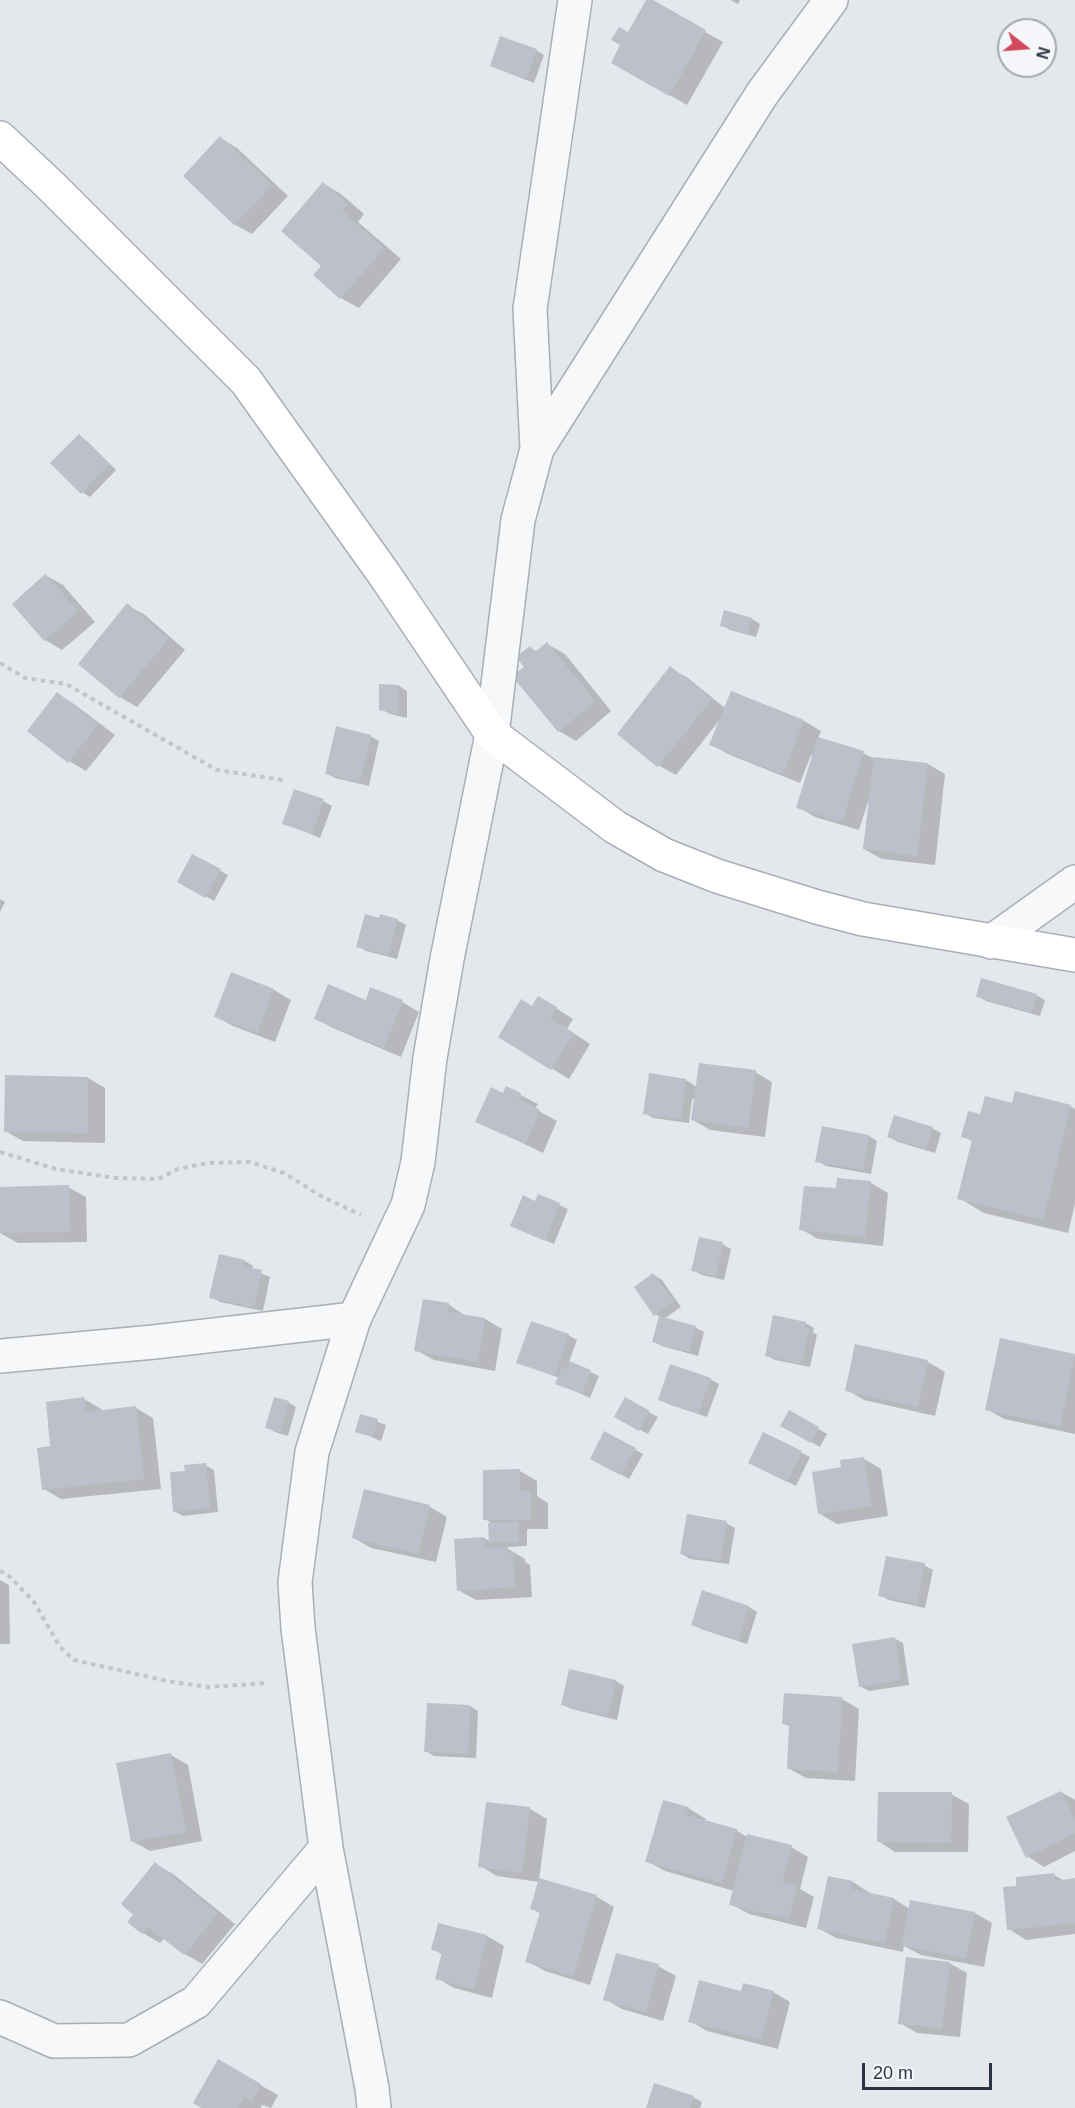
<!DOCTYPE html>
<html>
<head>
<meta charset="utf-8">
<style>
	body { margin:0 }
	#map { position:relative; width:1075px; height:2108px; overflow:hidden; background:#e4e7ec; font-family:Arial,sans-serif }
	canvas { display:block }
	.north { position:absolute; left:997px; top:18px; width:60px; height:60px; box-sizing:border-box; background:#f4f6f9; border:2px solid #a4a8b1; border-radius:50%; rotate:107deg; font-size:16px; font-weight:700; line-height:24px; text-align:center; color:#2b3445 }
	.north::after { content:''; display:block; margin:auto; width:21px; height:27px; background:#d1495b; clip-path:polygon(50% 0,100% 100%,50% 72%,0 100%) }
	.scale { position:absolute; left:862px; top:2063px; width:130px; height:27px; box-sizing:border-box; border:3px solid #2b3445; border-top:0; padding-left:8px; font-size:18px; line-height:21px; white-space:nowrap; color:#2b3445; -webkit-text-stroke:4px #f4f6f9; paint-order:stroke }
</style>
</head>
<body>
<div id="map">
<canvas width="1075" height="2108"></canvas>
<div class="north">N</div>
<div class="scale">20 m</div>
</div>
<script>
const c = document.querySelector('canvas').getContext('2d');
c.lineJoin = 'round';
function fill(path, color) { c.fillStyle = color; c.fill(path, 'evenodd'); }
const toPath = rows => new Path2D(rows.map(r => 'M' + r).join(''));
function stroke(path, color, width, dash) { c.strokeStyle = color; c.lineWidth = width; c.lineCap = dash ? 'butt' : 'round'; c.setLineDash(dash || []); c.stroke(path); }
fill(toPath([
	[647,0,723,42,687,105,613,62],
	[730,0,740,0,738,4],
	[536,50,544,55,534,83,491,66],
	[220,138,237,148,288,196,252,234,234,224],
	[324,184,341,194,364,214,358,222,401,259,359,308,341,298,315,275,323,266],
	[79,436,87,441,116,470,90,497,82,492],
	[45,575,63,585,95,622,62,650,45,640,14,604],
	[127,605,145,615,185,650,137,707,120,697,80,664],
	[725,612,752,619,760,624,756,637,730,630,722,625],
	[547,644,565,654,611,711,576,741,559,731,526,668,530,647,537,652],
	[670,668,688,678,725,708,731,693,804,721,821,731,818,738,863,753,875,759,928,764,945,774,935,865,882,859,864,849,870,803,868,802,859,830,815,817,798,807,814,756,811,755,800,783,728,754,711,744,719,721,676,775,658,765,619,734],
	[399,686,407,691,407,718,390,714,381,709],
	[57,694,74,704,115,735,86,771,69,761],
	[370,736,379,741,369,786,335,778,327,773],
	[323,801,332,806,320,838,284,823],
	[193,856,228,875,214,901,179,881],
	[0,899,5,902,0,912],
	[380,920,397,920,406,925,397,959,366,951,358,946],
	[232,974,274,990,291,1000,275,1042,233,1026,215,1016],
	[1036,995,1045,1000,1040,1016,986,1001,978,996],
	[366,1002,402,1002,419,1012,401,1057,333,1028,315,1018],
	[533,1007,556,1008,573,1019,567,1029,590,1044,569,1079,500,1036],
	[755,1072,772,1082,765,1137,710,1130,693,1120,695,1100,692,1099,689,1123,653,1118,645,1113,686,1080,697,1087],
	[88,1078,105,1088,105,1143,23,1141,5,1131],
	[507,1088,538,1104,535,1109,557,1121,543,1153,477,1121,504,1095],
	[1013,1105,1070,1106,1075,1109,1075,1204,1068,1233,984,1213,959,1198,973,1142,963,1136,981,1116],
	[932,1128,941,1133,935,1153,898,1142,889,1137],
	[869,1136,877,1141,871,1174,826,1166,817,1161],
	[871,1183,888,1193,883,1246,818,1239,801,1229,838,1190],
	[68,1187,86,1197,87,1242,18,1243,0,1233,0,1189],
	[539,1196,568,1209,554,1244,512,1226,536,1203],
	[722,1244,731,1249,724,1280,702,1275,693,1270],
	[220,1256,245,1261,253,1266,252,1270,270,1277,263,1311,220,1302,211,1297],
	[654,1275,662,1280,681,1307,664,1319,696,1328,704,1332,698,1356,662,1346,654,1342,660,1317,655,1314],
	[425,1301,449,1305,466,1316,485,1319,502,1329,495,1371,434,1360,416,1350],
	[805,1323,814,1328,813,1332,817,1335,810,1367,775,1360,766,1355],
	[568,1335,577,1340,569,1362,599,1376,590,1398,557,1383,559,1378,518,1362],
	[1001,1340,1075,1356,1075,1434,1004,1419,987,1409],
	[857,1346,928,1362,945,1372,935,1416,864,1400,847,1390],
	[710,1379,719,1384,707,1417,668,1404,660,1399],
	[84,1399,101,1409,102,1412,136,1408,153,1418,161,1489,61,1499,44,1489,52,1447],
	[625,1400,658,1417,648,1434,616,1417],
	[288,1402,296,1407,288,1436,275,1432,267,1427],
	[790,1412,827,1434,820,1447,782,1425],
	[361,1416,386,1425,381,1441,357,1431],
	[605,1433,643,1454,629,1479,592,1458],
	[764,1434,810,1457,796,1486,758,1467],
	[864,1459,881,1469,888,1516,837,1524,820,1514,843,1469],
	[205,1465,214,1470,218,1512,183,1516,174,1511,186,1472],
	[520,1471,537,1481,537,1496,548,1503,548,1529,527,1529,527,1546,505,1547,525,1559,525,1562,530,1565,532,1597,476,1600,458,1590,484,1538,491,1542,494,1525,485,1519],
	[365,1491,430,1507,447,1517,436,1562,371,1548,354,1538],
	[726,1523,735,1528,729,1564,690,1559,682,1554],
	[924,1565,933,1570,925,1608,889,1600,880,1595],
	[0,1580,9,1585,10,1644,0,1644],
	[703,1592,749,1607,757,1612,747,1644,701,1629,692,1624],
	[894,1638,903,1643,909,1685,869,1691,860,1686],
	[616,1681,624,1686,617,1720,572,1709,563,1705],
	[842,1699,859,1709,855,1781,806,1778,788,1768,790,1727,784,1723],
	[470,1706,478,1711,476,1758,434,1756,426,1751],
	[171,1755,188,1765,202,1841,150,1851,132,1841],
	[1061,1792,1075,1800,1075,1851,1044,1867,1027,1856],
	[951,1794,969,1804,968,1852,895,1852,878,1841],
	[688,1808,706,1819,705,1821,736,1830,747,1837,791,1847,808,1857,800,1889,814,1897,806,1928,749,1914,731,1904,734,1891,665,1871,647,1861],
	[530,1809,547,1819,539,1880,597,1897,614,1907,590,1985,545,1971,527,1961,541,1914,531,1908,539,1882,497,1876,480,1866],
	[155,1864,173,1874,235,1924,202,1964,185,1954,165,1938,160,1943,143,1933,135,1915],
	[1054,1875,1065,1881,1075,1880,1075,1934,1026,1940,1009,1929,1018,1887],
	[829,1878,853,1882,870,1893,870,1895,894,1899,910,1909,975,1913,992,1923,984,1967,921,1955,904,1946,903,1952,836,1938,818,1928],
	[439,1925,487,1936,504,1946,492,1998,454,1988,437,1978,443,1955,433,1949],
	[949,1963,967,1973,960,2037,917,2033,900,2023],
	[658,1966,676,1976,663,2021,622,2009,605,1999],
	[773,1992,790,2002,778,2049,707,2031,690,2021,742,1993],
	[218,2061,278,2095,271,2108,262,2105,261,2108,204,2108],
	[693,2097,702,2102,700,2108,648,2108]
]), '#0003');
fill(toPath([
	[646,0,653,0,706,30,669,96,611,63,620,45,611,40,619,27,628,32],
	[500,36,537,49,526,80,490,66],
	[220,136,272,185,234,225,183,176],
	[323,182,348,204,342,211,384,248,340,299,313,275,321,266,281,231],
	[79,434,109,464,81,494,50,463],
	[45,574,78,611,44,641,12,604],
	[127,603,168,639,119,698,78,664],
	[724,610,752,618,747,634,720,626],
	[547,642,595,701,558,732,512,676,524,667,516,657,530,646,535,652],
	[670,666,712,699,657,767,617,734],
	[379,684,399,685,399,714,379,710],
	[731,691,804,720,783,774,709,745],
	[57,692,98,724,68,763,27,731],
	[336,726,371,735,360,782,325,774],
	[818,737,864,751,842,822,796,808],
	[874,757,928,763,917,856,863,849],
	[294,789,324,799,312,834,282,824],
	[192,854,221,869,205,898,177,882],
	[365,914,379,918,380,914,398,919,388,955,356,947],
	[231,972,274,989,257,1033,214,1017],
	[981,978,1037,994,1032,1012,976,997],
	[328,984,366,1000,370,987,403,1000,384,1048,314,1019],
	[538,996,557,1007,550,1018,574,1033,551,1070,498,1037,521,999,532,1006],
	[699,1063,756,1070,748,1128,691,1120],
	[649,1073,686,1079,681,1119,643,1114],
	[5,1075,88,1077,88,1133,4,1132],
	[506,1086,521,1093,518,1099,540,1110,525,1144,475,1122,491,1087,503,1093],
	[1015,1091,1071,1105,1043,1220,957,1199,972,1140,961,1137,968,1111,980,1114,985,1096,1012,1103],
	[894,1115,933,1127,926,1149,887,1137],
	[822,1126,869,1135,863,1170,815,1162],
	[837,1178,871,1181,865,1237,799,1230,804,1186,836,1188],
	[69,1185,70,1232,0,1233,0,1187],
	[538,1194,560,1203,545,1241,510,1226,523,1195,535,1201],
	[699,1237,723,1242,716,1276,691,1271],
	[219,1254,245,1260,243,1266,262,1270,254,1307,209,1298],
	[653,1273,674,1301,654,1316,634,1287],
	[423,1299,449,1303,448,1312,485,1318,478,1362,414,1351],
	[773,1315,806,1322,805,1327,809,1328,802,1364,765,1356],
	[659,1316,696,1326,689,1352,652,1342],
	[531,1321,569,1334,555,1376,516,1363],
	[1000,1338,1075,1354,1060,1426,985,1410],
	[855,1344,928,1360,918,1407,845,1391],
	[569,1361,591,1370,582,1394,555,1384,562,1367,566,1369],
	[670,1364,711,1378,698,1413,658,1400],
	[84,1397,86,1412,136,1406,144,1479,42,1490,37,1448,50,1446,46,1402],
	[274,1397,289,1401,280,1432,265,1428],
	[625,1397,650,1411,639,1431,614,1417],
	[789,1410,819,1427,811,1443,780,1426],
	[360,1414,378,1419,373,1437,355,1432],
	[604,1431,636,1448,620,1475,590,1459],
	[763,1432,802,1451,787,1482,748,1463],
	[864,1457,872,1506,818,1514,812,1472,841,1467,840,1460],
	[206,1463,210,1508,173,1512,170,1472,185,1471,184,1465],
	[520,1469,520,1491,531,1491,531,1520,483,1520,483,1470],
	[364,1489,430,1505,418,1554,352,1538],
	[687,1514,727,1521,720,1561,680,1554],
	[519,1522,519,1542,489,1543,488,1523],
	[484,1537,485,1548,508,1547,508,1553,513,1553,515,1587,457,1591,454,1539],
	[886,1556,925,1563,917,1604,878,1596],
	[702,1590,749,1606,738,1640,691,1625],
	[895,1637,901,1680,859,1687,852,1644],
	[569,1669,616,1680,608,1716,561,1705],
	[784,1693,842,1697,838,1772,787,1769,789,1725,782,1724],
	[427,1703,470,1705,468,1754,424,1752],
	[171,1753,186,1832,131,1842,116,1763],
	[1061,1791,1075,1820,1075,1833,1026,1858,1006,1817],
	[878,1792,952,1792,951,1843,877,1842],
	[663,1800,689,1807,686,1815,737,1829,722,1883,645,1862],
	[486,1802,530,1807,522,1873,478,1867],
	[747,1834,792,1845,782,1882,797,1885,789,1919,729,1905],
	[155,1862,218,1913,184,1955,148,1927,142,1934,127,1922,133,1915,121,1904],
	[1054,1873,1055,1881,1075,1878,1075,1923,1007,1930,1003,1887,1016,1886,1016,1877],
	[828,1876,853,1881,851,1889,894,1898,885,1943,817,1929],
	[539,1878,597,1895,573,1976,525,1962,540,1912,530,1909],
	[910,1900,975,1912,966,1958,902,1946],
	[438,1923,487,1935,474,1989,435,1979,442,1952,431,1950],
	[616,1953,659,1964,646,2012,603,2000],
	[906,1957,950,1962,942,2028,898,2024],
	[699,1980,741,1991,743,1983,774,1991,761,2040,688,2022],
	[218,2059,261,2084,252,2101,244,2097,238,2108,201,2108,193,2103],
	[654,2083,694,2096,690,2108,646,2108]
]), '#bbc0ca');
const street = toPath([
	[537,449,530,309,575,0],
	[991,942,1075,882],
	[0,1356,154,1342,354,1319],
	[0,2017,54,2041,129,2040,196,2002,326,1848],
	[374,2108,372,2088,326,1848,298,1628,295,1582,312,1452,354,1319,408,1205,418,1162,430,1058,447,959,492,734,518,520,537,449,762,94,831,0]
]);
const secondary = toPath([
	[0,138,51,186,246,381,384,574,492,734,615,827,664,855,717,876,817,907,863,919,1075,955]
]);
stroke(street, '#a9aeb7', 36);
stroke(secondary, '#a9aeb7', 36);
stroke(toPath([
	[0,663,25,678,66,684,217,770,283,780],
	[0,1152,56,1169,115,1178,158,1179,178,1169,207,1163,250,1162,284,1173,321,1196,361,1215],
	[0,1571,7,1574,34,1602,60,1647,74,1660,167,1681,208,1687,267,1683]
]), '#c2c5cb', 4, [4.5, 4.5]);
stroke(street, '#f7f8fa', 33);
stroke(secondary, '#fff', 33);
</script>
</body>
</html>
